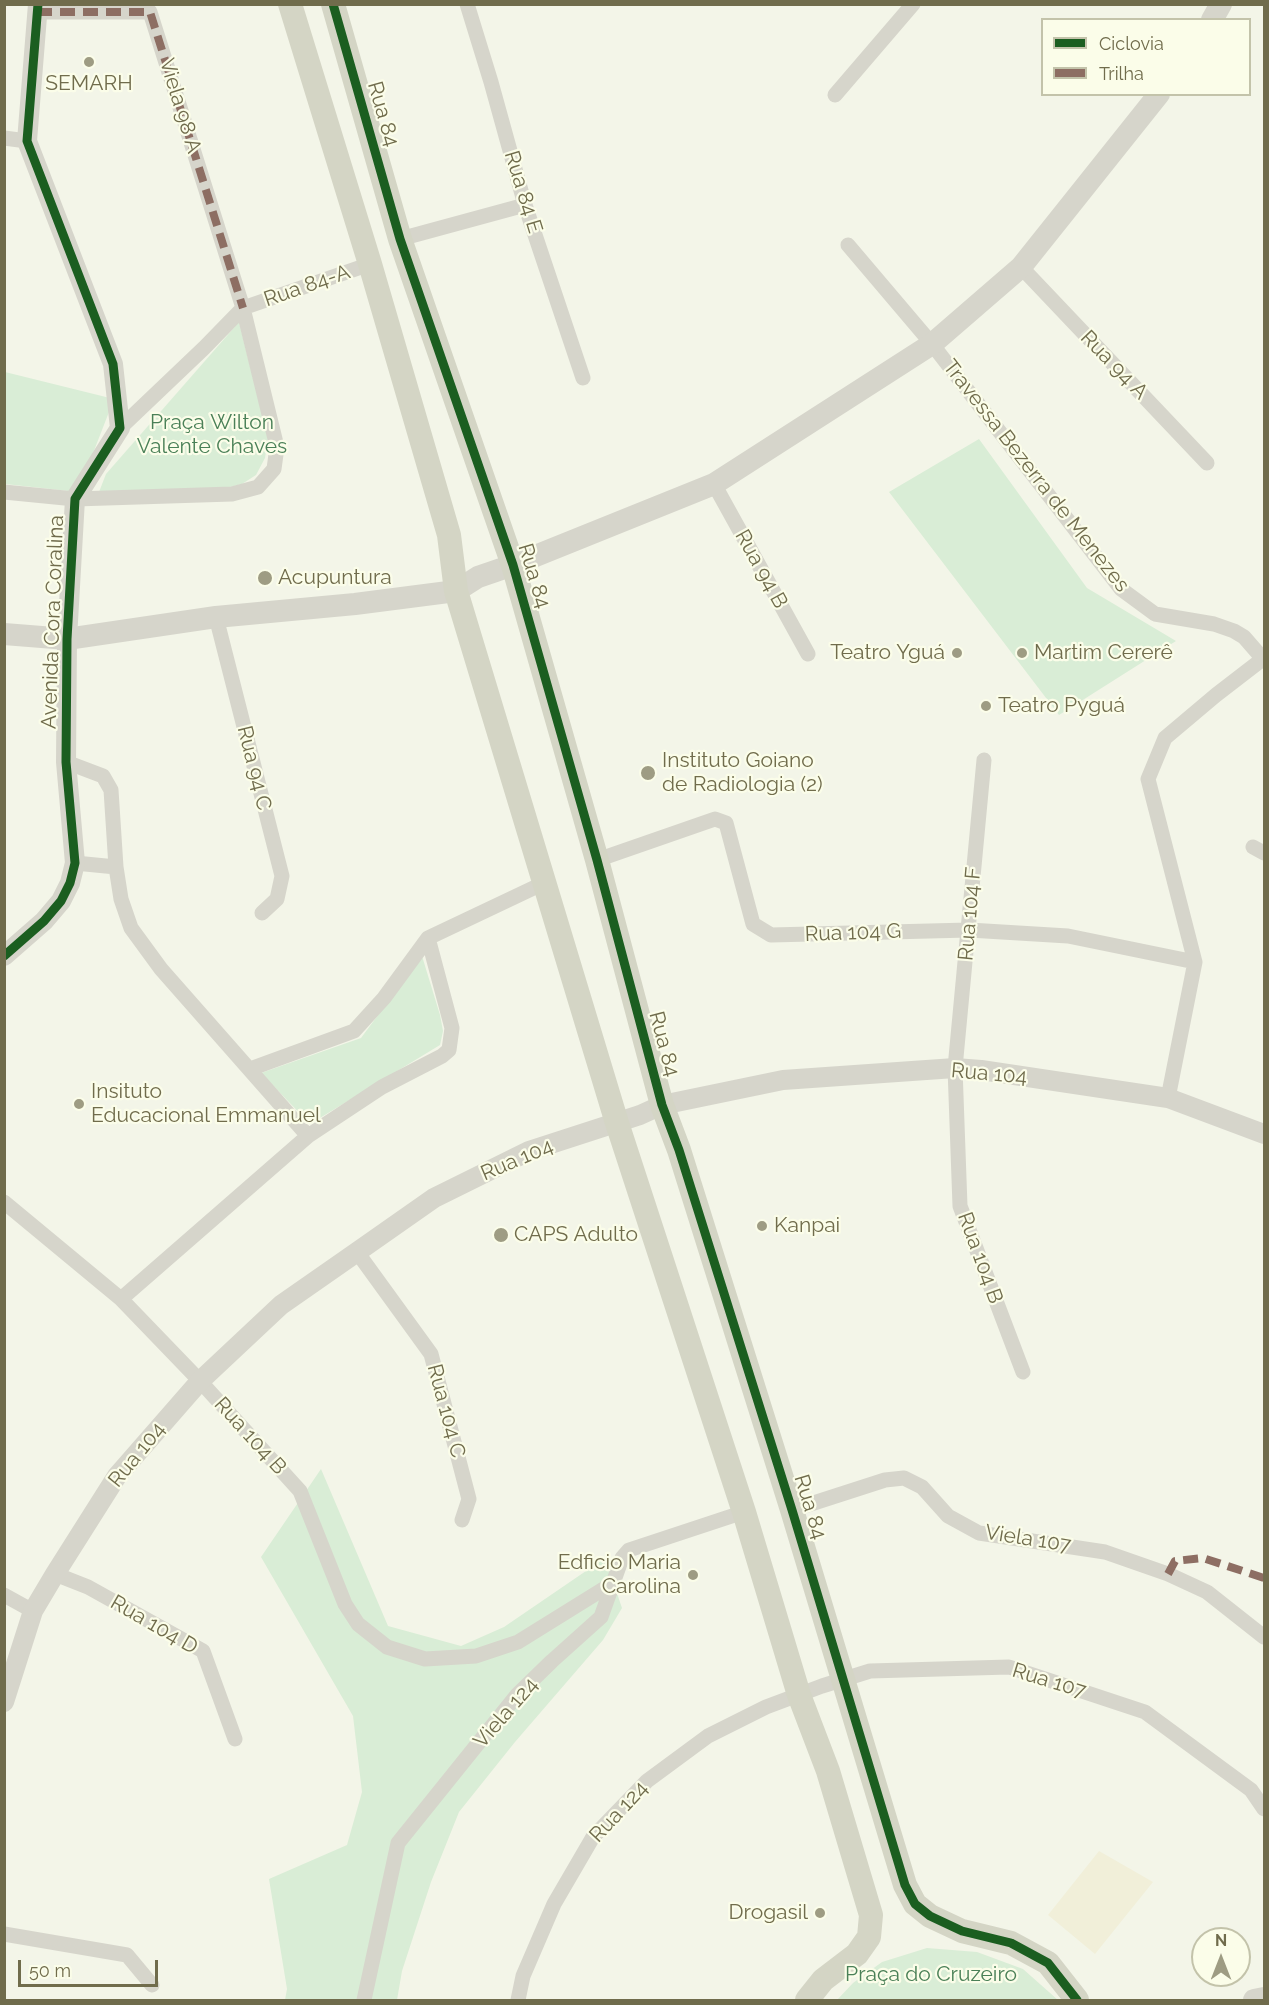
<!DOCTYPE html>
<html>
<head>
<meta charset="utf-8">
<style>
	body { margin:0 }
	#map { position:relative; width:1269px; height:2005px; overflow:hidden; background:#f3f5e8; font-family:Raleway,sans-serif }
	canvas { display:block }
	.frame { position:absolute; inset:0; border:6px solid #706c4c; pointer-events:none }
	.legend { position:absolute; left:1041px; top:18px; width:210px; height:78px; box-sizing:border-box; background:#fbfde9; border:2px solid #c3c3aa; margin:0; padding:8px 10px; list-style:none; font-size:18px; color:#706c4c }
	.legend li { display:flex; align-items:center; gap:12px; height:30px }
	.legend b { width:30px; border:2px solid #c3c3aa }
	.north { position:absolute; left:1191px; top:1927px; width:60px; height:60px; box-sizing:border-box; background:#fbfde9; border:2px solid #c3c3aa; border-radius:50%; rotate:0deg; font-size:16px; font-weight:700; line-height:24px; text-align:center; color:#706c4c }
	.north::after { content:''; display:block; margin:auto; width:21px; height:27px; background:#9e9c83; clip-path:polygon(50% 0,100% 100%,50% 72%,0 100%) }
	.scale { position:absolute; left:18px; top:1960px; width:140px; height:27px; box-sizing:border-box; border:3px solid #706c4c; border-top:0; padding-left:8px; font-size:18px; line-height:21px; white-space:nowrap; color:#706c4c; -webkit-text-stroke:4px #fbfde9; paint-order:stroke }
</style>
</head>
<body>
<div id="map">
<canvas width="1269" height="2005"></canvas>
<div class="frame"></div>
<ul class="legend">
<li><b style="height:8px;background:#1b5e20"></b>Ciclovia</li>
<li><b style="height:8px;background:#8d6e63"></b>Trilha</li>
</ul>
<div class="north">N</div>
<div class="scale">50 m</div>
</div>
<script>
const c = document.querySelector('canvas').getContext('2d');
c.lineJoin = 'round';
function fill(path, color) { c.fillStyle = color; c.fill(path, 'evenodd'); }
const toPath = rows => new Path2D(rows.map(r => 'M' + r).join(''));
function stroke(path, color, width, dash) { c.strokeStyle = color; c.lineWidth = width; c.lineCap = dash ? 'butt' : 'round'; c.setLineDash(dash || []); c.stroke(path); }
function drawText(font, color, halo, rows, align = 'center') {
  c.font = font + ' Raleway,sans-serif'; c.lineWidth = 4.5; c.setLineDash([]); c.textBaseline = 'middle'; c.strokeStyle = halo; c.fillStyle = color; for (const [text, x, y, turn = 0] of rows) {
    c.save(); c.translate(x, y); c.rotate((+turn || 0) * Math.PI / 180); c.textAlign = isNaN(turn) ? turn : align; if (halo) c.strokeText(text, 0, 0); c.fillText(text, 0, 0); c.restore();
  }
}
fill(toPath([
	[1099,1851,1153,1882,1095,1954,1048,1915]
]), '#f1efd9');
fill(toPath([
	[239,322,268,438,265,458,256,475,242,484,222,489,99,492,106,474],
	[5,372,114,399,78,492,5,484],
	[979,439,1087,588,1176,641,1059,715,889,492],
	[422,956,440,1015,443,1031,440,1045,310,1124,261,1073,361,1038],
	[321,1469,388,1626,461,1646,504,1627,605,1558,622,1608,603,1640,515,1742,459,1812,431,1882,402,1971,397,2000,285,2000,287,1989,269,1879,347,1845,362,1792,353,1716,261,1557],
	[927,1948,977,1952,1023,1969,1058,2000,837,2000,853,1983,882,1962]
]), '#d9edd6');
stroke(toPath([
	[467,4,491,82,525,205,583,378],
	[835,95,913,4],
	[4,138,27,141],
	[400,239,525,205],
	[848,245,932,344,1121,589,1155,614,1214,624,1234,631,1244,637,1264,660],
	[1021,267,1207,463],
	[120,428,204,348,243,308,370,264],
	[714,484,808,654],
	[4,492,75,499,232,494,258,487,274,469,277,447,243,308,150,12,37,12],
	[216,617,282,876,277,899,262,913],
	[984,760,955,1068,960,1206,1023,1372],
	[66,762,103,776,111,790,116,867,121,899,131,928,161,969,308,1136],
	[1253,847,1264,853],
	[597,860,715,819,726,823,753,924,771,935,969,930,1068,936,1195,962],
	[75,863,116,867],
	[250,1069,354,1031,384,998,428,938,544,883],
	[1168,1098,1195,962,1148,779,1165,738,1216,695,1264,658],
	[4,1202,121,1299,200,1381,300,1491,345,1604,358,1624,387,1647,425,1659,476,1656,518,1642,613,1583],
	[357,1252,431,1354,469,1499,462,1520],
	[121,1299,308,1136,382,1087,442,1056,449,1050,452,1028,428,938],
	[792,1510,885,1480,904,1478,922,1487,948,1516,979,1533,1105,1552,1168,1574,1207,1592,1264,1637],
	[55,1574,88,1587,203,1651,235,1739],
	[4,1595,33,1611],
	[4,1934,127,1955,152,1985],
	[364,2000,398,1843,517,1695,552,1661,601,1617,622,1558,629,1550,744,1512],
	[518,2000,523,1976,554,1904,593,1837,647,1781,708,1736,766,1707,822,1686,870,1671,1009,1667,1145,1712,1251,1790,1264,1809]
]), '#d6d5cb', 15);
stroke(toPath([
	[4,956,44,921,61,901,70,883,75,863,66,762,67,639,75,499,120,428,113,364,27,141,38,4],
	[4,1702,33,1611,55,1574,117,1476,200,1381,281,1305,357,1252,434,1198,529,1151,640,1115,662,1105,783,1080,955,1068,981,1070,1168,1098,1264,1134]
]), '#d6d5cb', 20);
stroke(toPath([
	[1212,20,1221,4],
	[4,634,67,639,216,617,355,604,456,591,478,577,513,565,714,484,932,344,1021,267,1159,94],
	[1254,2000,1264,1998]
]), '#d6d5cb', 22);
stroke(toPath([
	[290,4,370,264,449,535,456,591,617,1123,744,1512,799,1695,828,1771,871,1915,869,1937,857,1954,823,1980,807,2000],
	[333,4,400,239,513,565,597,860,662,1105,679,1150,792,1510,905,1885,915,1904,930,1916,962,1931,1011,1943,1048,1963,1077,2000]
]), '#d4d5c5', 24);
stroke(toPath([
	[37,12,150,12,243,308],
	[1168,1574,1175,1561,1203,1558,1264,1578]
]), '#8d6e63', 8, [15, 8]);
stroke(toPath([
	[333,4,400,239,513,565,597,860,662,1105,679,1150,792,1510,905,1885,915,1904,930,1916,962,1931,1011,1943,1048,1963,1077,2000],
	[4,956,44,921,61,901,70,883,75,863,66,762,67,639,75,499,120,428,113,364,27,141,38,4]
]), '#1b5e20', 9);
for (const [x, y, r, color] of [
	[89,62,6,"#9e9c83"],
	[265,578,8,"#9e9c83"],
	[957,653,6,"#9e9c83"],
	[1022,653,6,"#9e9c83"],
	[986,706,6,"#9e9c83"],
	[648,773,8,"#9e9c83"],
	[79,1104,6,"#9e9c83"],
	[762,1226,6,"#9e9c83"],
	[501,1235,8,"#9e9c83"],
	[693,1575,6,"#9e9c83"],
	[820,1913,6,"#9e9c83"]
]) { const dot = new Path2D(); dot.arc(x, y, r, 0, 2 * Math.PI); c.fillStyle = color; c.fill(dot); stroke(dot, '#fbfde9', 2); }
drawText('21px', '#706c4c', '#fbfde9', [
	["SEMARH",89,84,"center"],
	["Acupuntura",278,578],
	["Teatro Yguá",945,653,"right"],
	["Martim Cererê",1034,653],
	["Teatro Pyguá",998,706],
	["Instituto Goiano",662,761],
	["de Radiologia (2)",662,785],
	["Insituto",91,1092],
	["Educacional Emmanuel",91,1116],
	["Kanpai",774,1226],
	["CAPS Adulto",514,1235],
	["Edficio Maria",681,1563,"right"],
	["Carolina",681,1587,"right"],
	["Drogasil",808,1913,"right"]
], 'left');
drawText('21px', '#706c4c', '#fbfde9', [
	["Viela 98 A",180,106,73],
	["Rua 84",383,114,74],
	["Rua 84 E",523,192,73],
	["Rua 84-A",307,286,-19],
	["Rua 94 A",1114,365,46],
	["Travessa Bezerra de Menezes",1036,476,52],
	["Rua 94 B",761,569,61],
	["Rua 84",534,576,73],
	["Avenida Cora Coralina",53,622,-88],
	["Rua 94 C",254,768,76],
	["Rua 104 F",970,914,-85],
	["Rua 104 G",853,933,-2],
	["Rua 84",664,1044,75],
	["Rua 104",989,1074,5],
	["Rua 104",517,1160,-23],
	["Rua 104 B",980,1258,70],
	["Rua 104 C",446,1411,75],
	["Rua 104 B",250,1436,48],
	["Rua 104",137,1455,-51],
	["Rua 84",810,1507,73],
	["Viela 107",1028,1539,9],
	["Rua 104 D",154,1625,30],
	["Rua 107",1049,1681,17],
	["Viela 124",506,1713,-49],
	["Rua 124",619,1812,-47]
]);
drawText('21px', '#4a8057', '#fbfde9', [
	["Praça Wilton",212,423],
	["Valente Chaves",212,447],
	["Praça do Cruzeiro",931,1975]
]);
</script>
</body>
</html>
